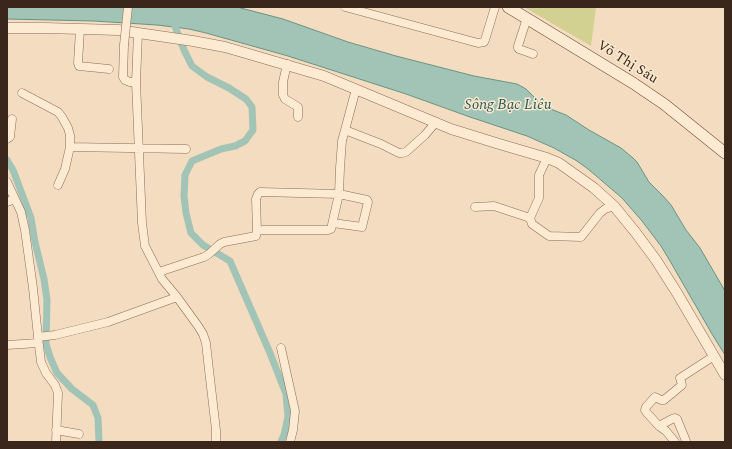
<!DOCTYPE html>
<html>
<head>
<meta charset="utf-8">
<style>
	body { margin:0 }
	#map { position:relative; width:732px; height:449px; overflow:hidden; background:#f3dcbf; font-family:Spectral,serif }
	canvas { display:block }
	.frame { position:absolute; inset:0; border:8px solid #3b261b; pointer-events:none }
</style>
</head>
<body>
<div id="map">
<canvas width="732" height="449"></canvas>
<div class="frame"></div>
</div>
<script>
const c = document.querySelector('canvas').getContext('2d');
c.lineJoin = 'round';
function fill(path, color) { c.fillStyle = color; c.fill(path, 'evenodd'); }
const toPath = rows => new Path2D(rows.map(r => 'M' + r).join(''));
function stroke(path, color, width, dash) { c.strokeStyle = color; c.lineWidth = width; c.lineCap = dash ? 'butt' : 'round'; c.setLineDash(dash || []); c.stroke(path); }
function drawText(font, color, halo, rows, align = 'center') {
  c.font = font + ' Spectral,serif'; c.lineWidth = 3; c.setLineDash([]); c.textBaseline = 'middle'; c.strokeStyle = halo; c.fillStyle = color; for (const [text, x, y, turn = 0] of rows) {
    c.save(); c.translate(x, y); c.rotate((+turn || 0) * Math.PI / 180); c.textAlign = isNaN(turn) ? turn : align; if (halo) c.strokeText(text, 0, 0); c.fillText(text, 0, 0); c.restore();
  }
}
fill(toPath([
	[524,7,596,7,591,46]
]), '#d2d191');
const water = toPath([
	[7,7,237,7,283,19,348,42,396,56,474,76,517,84,526,89,538,101,543,105,548,108,566,115,589,130,621,148,633,158,637,162,649,182,664,197,671,205,686,230,700,248,725,291,725,355,712,334,670,261,661,246,642,221,622,198,588,169,577,161,554,148,527,136,470,117,406,94,288,56,206,33,189,29,157,25,94,21,7,19,7,7]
]);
fill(water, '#a2c4b6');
stroke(water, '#689383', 1);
stroke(toPath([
	[175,19,175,26,184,50,192,66,207,77,229,88,246,99,252,107,253,130,245,141,235,146,221,149,192,161,185,175,184,196,186,213,191,233,203,245,230,261,270,353,286,394,288,417,284,435,281,442],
	[7,160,13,170,31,218,35,242,44,279,47,300,46,344,50,357,57,373,72,389,93,405,98,418,99,442]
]), '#a2c4b6', 7);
const minor = toPath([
	[345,7,478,43,484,42,485,40,495,7],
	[527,18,518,46,518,48,519,49,533,54],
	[80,29,78,63,79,66,109,69],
	[124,45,123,77,125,80,130,82,136,82,138,33],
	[287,64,283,82,283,95,285,99,298,107,298,117],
	[136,82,142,223,145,246,162,279,177,297,198,326,203,334,206,343,209,370,216,430,216,442],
	[356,89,345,130,381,144,399,153,402,153,406,152,425,135,436,122],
	[22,93,58,112,62,117,68,128,70,135,70,147,186,149],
	[7,139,10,137,12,119],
	[547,158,539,175,539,198,530,218,532,224,549,236,581,237,600,213,605,209,614,206],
	[7,182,21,212,25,230,33,288,38,337,41,362,46,373,55,385,58,393,56,442],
	[58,185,65,169,70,147],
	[7,202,15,199],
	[475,207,494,206,530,218],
	[257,231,263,230,328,230,331,229,339,194,340,168,342,141,345,130],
	[159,272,204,257,209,254,220,244,224,242,256,236,257,231,256,199,258,194,260,192,339,194,367,200,368,202,362,227,333,223],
	[38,337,55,335,108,322,177,297],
	[7,345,38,343],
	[281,348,295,411,293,430,290,442],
	[659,426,672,419,675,418,677,419,686,441,686,442],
	[56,430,79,434],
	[675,442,666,431,659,426,647,413,645,410,646,407,655,397,661,400,664,400,682,385,680,378,714,356]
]);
const tertiary = toPath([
	[7,28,45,28,118,30,193,41,225,47,324,76,451,129,496,143,547,158,559,163,594,188,614,206,636,233,656,260,677,293,725,375]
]);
const secondary = toPath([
	[508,7,633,83,664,104,725,153]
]);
stroke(minor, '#8e6b55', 9);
stroke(tertiary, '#8e6b55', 11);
stroke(secondary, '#6f4c38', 12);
stroke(minor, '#fcead3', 8);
stroke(tertiary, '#fcead3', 10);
stroke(secondary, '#fcead3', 11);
const minorBridge = toPath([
	[124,45,128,7]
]);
stroke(minorBridge, '#8e6b55', 9, []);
stroke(minorBridge, '#fcead3', 8);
drawText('14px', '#3b261b', '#f9e7cf', [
	["Võ Thị Sáu",627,63,32]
]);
drawText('italic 15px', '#295d52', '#f9e7cf', [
	["Sông Bạc Liêu",508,106]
]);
</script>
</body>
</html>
